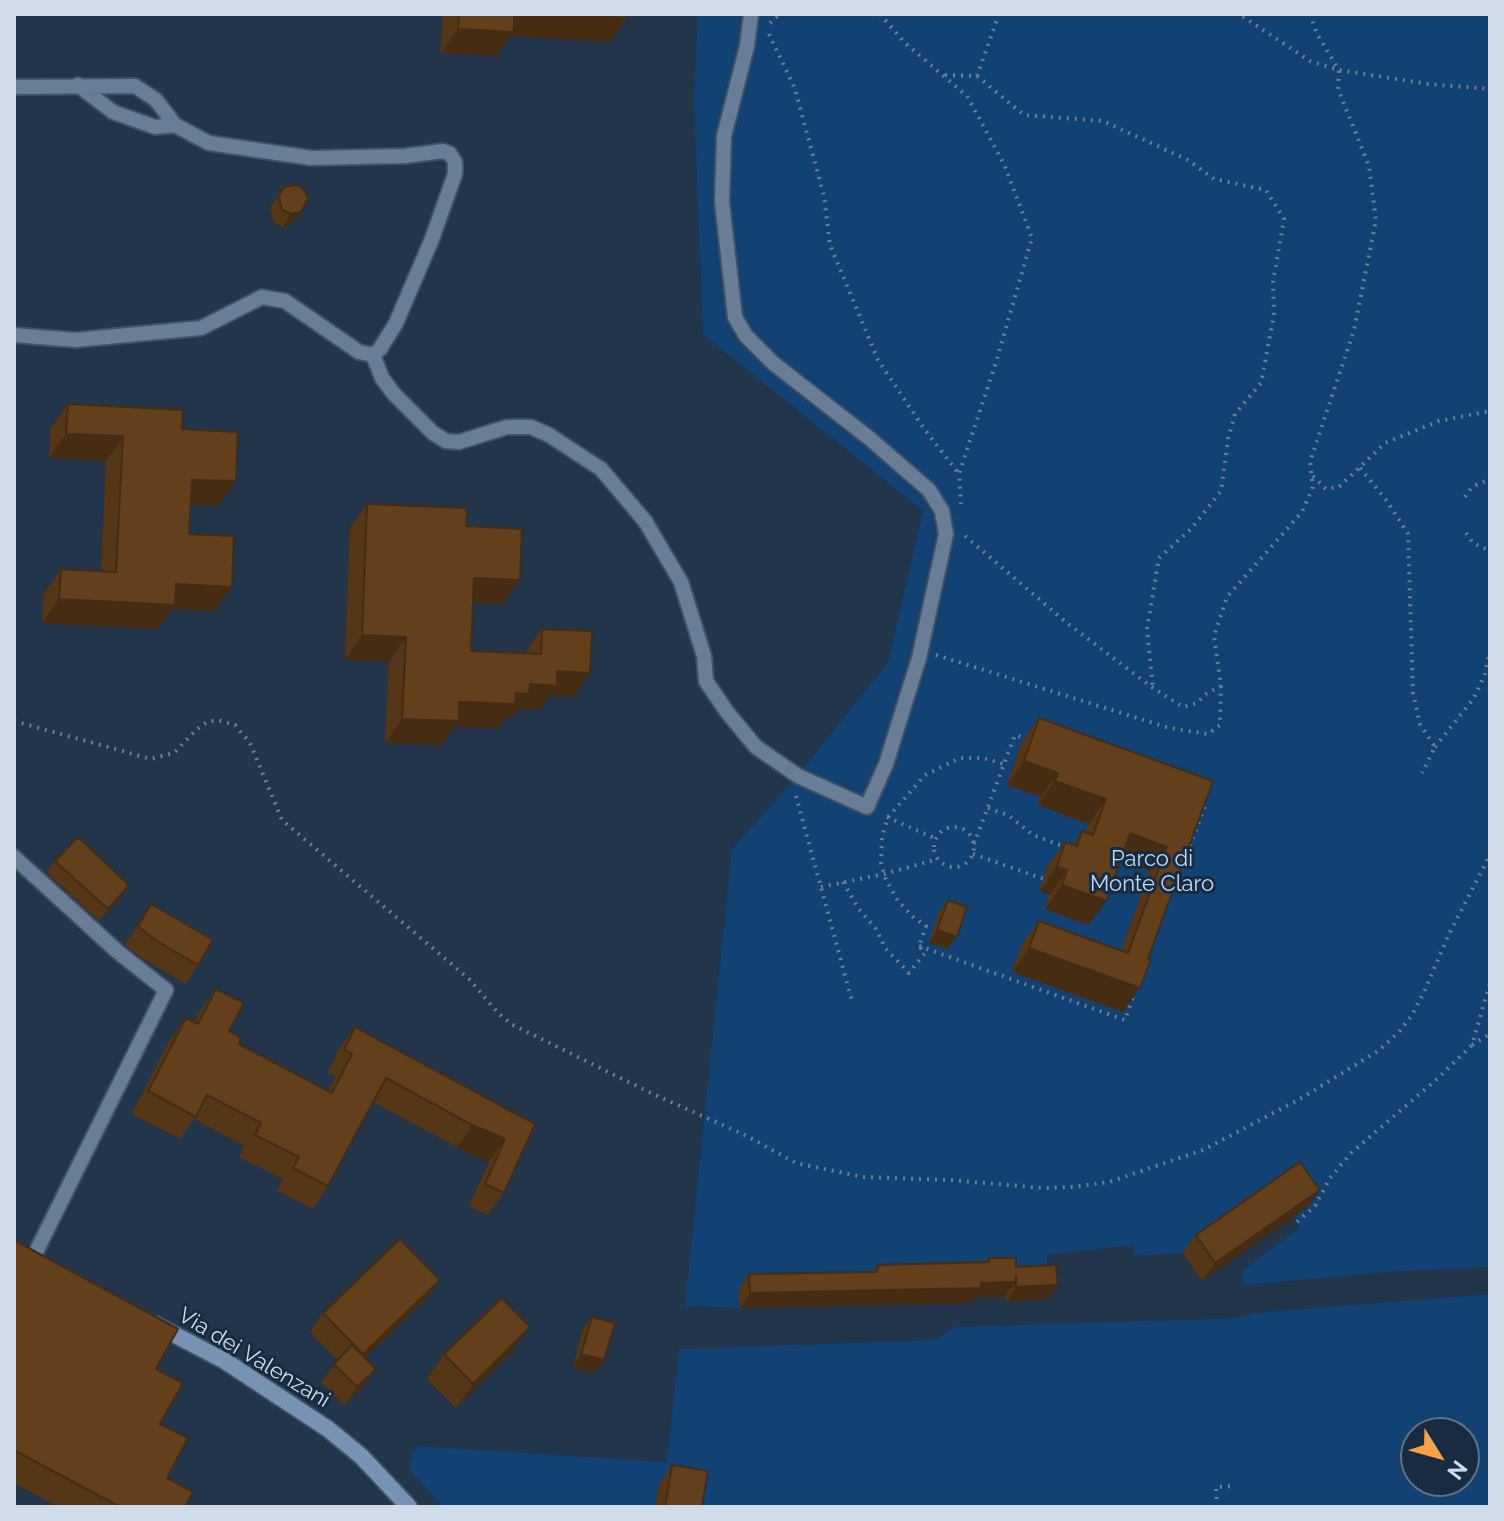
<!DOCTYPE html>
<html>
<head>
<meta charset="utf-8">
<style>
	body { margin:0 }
	#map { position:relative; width:1504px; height:1521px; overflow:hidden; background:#23354b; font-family:Raleway,sans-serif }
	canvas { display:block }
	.frame { position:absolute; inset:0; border:16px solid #d0dbe9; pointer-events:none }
	.north { position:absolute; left:1400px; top:1417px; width:80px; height:80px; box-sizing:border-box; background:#192b40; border:2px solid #627184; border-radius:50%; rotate:127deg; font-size:22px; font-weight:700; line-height:32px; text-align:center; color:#d0dbe9 }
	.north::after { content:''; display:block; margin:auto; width:28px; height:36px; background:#f6a248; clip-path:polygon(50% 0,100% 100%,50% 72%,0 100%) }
</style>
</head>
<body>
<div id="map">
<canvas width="1504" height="1521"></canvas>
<div class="frame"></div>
<div class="north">N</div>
</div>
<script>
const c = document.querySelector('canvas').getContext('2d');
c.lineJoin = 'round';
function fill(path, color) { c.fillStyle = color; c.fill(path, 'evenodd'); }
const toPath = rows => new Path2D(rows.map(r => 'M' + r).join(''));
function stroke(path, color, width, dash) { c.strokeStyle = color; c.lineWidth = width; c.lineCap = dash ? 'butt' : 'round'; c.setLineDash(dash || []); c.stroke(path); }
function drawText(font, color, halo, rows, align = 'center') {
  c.font = font + ' Raleway,sans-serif'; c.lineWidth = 6; c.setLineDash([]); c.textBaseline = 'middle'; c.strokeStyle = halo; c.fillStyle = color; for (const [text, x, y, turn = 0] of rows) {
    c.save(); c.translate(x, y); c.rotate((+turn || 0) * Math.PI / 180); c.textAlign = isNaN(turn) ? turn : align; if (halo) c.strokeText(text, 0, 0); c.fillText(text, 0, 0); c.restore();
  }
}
fill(toPath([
	[698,14,1490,14,1490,1267,1401,1271,1244,1285,1242,1271,1300,1228,1294,1217,1287,1181,1183,1253,1134,1256,1133,1245,1047,1255,1048,1285,1005,1282,740,1289,740,1308,685,1306,732,849,790,785,888,663,923,511,703,334,694,101],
	[1490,1294,1490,1507,443,1507,409,1469,417,1446,667,1462,679,1349,935,1340,955,1327,1237,1318,1252,1313],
	[1416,1433,1464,1433,1464,1481,1416,1481]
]), '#124173');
const lane = toPath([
	[78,85,113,112,155,127,175,125,209,143,311,158,405,156,443,151,450,154,455,162,455,174,432,239,396,323,380,349,373,355],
	[14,87,135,86,156,100,175,125],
	[14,335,75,340,201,328,262,297,285,301,359,352,373,355],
	[373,355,382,378,394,394,433,433,446,441,459,442,507,427,531,427,549,435,601,469,645,521,681,582,704,656,706,681,727,712,756,747,798,776,867,807,886,764,919,658,946,534,942,511,929,490,869,438,773,363,746,336,735,317,722,202,724,136,747,46,751,14],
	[14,857,118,952,166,990,32,1260]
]);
const secondary = toPath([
	[156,1325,225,1361,328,1429,361,1456,409,1507]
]);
stroke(lane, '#425164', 18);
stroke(secondary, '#425164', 20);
stroke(toPath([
	[880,14,905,43,967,96,1004,164,1032,238,997,359,959,474,961,504],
	[1310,14,1317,34,1339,70,1428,84,1490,89],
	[770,23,780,14],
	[769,34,795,89,824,196,830,245,878,360,925,430,959,474],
	[945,75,977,76,1024,115,1103,121,1188,160,1214,179,1266,190,1284,219,1273,282,1274,315,1261,383,1235,414,1228,439,1221,491,1191,529,1159,558,1147,629,1153,688],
	[977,76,999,14],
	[1360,468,1387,501,1408,534,1413,693,1420,724,1435,747,1422,773],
	[1313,476,1326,489,1339,487,1385,443,1439,421,1490,411],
	[1465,497,1472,487,1490,479],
	[1466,533,1473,543,1490,551],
	[965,536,1067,623,1153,688,1183,707,1197,703,1206,694,1221,686],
	[936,655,1169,728,1208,734,1220,725,1221,686,1214,636,1227,597,1302,512,1313,487,1310,462,1354,330,1376,220,1369,166,1338,89,1339,70,1310,61,1239,14],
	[14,721,151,759,174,753,196,730,207,722,218,720,235,725,250,743,282,820,469,979,498,1013,511,1024,653,1094,745,1135,796,1163,863,1177,950,1180,1043,1188,1073,1187,1109,1182,1203,1150,1300,1099,1378,1051,1398,1033,1412,1015,1424,992,1449,934,1490,855],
	[1435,747,1474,698,1485,674,1490,650],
	[796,796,852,1001],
	[988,808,1008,815,1033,835,1065,847],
	[887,817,936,839],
	'934 847a20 20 0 1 1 40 0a20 20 0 1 1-40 0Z',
	[974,844,1015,735,1027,739],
	[973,854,1044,879],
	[843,882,858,908,876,929,885,948,909,973,925,953,919,946,926,926,913,917,898,901,886,880,881,864,882,837,888,817,925,775,960,758,983,758,1004,764],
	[821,887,884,874,938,859],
	[1173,891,1206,803,1202,801],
	[919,946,1125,1020,1133,997],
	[1472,1045,1490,1034],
	[1297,1222,1315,1206,1330,1178,1351,1153,1436,1080,1472,1045,1490,983],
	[1217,1507,1216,1487,1236,1486]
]), '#6f7e91', 4, [2, 6]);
stroke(lane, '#697e96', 14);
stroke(secondary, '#7792b2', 16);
fill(toPath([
	[443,14,627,14,627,18,610,42,511,36,497,56,441,53],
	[284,187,301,212,292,224,283,227,274,222,270,208],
	[68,404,182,429,219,506,190,504,189,534,215,611,172,609,158,629,42,623,44,594,61,569,101,571,106,461,49,458,51,428],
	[367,504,466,526,503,604,473,603,471,651,525,653,542,629,574,697,550,696,540,710,519,709,512,718,506,718,498,728,454,727,442,745,385,743,389,662,345,660,350,528],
	[1039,718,1213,781,1148,959,1140,988,1123,1012,1012,972,1022,945,1039,921,1121,951,1150,871,1120,860,1106,901,1089,925,1045,909,1050,895,1040,891,1048,866,1065,842,1073,845,1082,831,1086,833,1089,824,1038,805,1041,797,1007,785,1022,742],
	[55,861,129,885,121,898,99,921,47,873],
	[948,900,948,949,929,943,939,913],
	[151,904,198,965,186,984,142,958,125,945],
	[216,989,229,1031,239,1044,328,1092,336,1077,328,1073,339,1049,355,1027,535,1124,504,1193,488,1215,469,1206,489,1162,457,1147,373,1102,328,1186,313,1209,277,1190,283,1179,239,1157,245,1146,194,1119,180,1139,132,1114,170,1040,186,1018,195,1022,200,1011],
	[1307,1208,1202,1281,1183,1253,1196,1235],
	[14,1240,156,1369,167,1478,185,1507,58,1507,14,1483],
	[989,1258,1058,1285,1048,1299,1006,1302,1006,1296,974,1298,970,1303,740,1308,739,1289,749,1274,873,1272,878,1265,986,1262],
	[440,1280,427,1298,365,1358,363,1387,345,1405,321,1383,338,1360,310,1332,323,1313],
	[592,1317,595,1373,573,1367,583,1329],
	[530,1327,513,1351,456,1408,427,1379,444,1354],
	[672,1465,702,1507,655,1507,660,1483]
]), '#553617');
fill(toPath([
	[513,14,561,14,627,18,610,42,511,36,497,56,441,53,458,29],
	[301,212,292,224,283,227,291,214],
	[66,434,123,436,106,461,49,458],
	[192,480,236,481,219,506,175,504],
	[474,578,520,580,503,604,457,602],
	[176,584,232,587,215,611,172,609,158,629,42,623,59,599],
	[362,635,406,637,389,662,345,660],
	[557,671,590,673,574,697,550,696,540,710,519,709,512,718,506,718,498,728,454,727,442,745,385,743,402,719,459,702,530,684],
	[1024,761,1058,773,1041,797,1007,785],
	[1055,781,1106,799,1089,824,1038,805],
	[1130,833,1167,847,1150,871,1113,857],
	[1057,867,1067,870,1050,895,1040,891],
	[129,885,121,898,99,921,108,909],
	[1062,885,1106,901,1089,925,1045,909],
	[937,930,957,937,948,949,929,943],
	[1029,948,1140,988,1123,1012,1012,972],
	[472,1125,505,1139,489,1162,457,1147],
	[1320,1190,1307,1208,1202,1281,1215,1263],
	[440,1280,427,1298,350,1373,363,1354],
	[1016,1282,1005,1296,974,1298,970,1303,740,1308,750,1293],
	[1058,1285,1048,1299,1006,1302,1016,1287],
	[530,1327,513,1351,456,1408,473,1384],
	[581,1354,604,1360,595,1373,573,1367],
	[376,1369,363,1387,345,1405,357,1387]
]), '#452c13');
const building = toPath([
	[459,14,514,14,514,32,458,29,459,14],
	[561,14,627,14,627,18,561,14],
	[298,185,305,191,308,199,301,212,291,214,282,210,279,196,284,187,298,185],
	[68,404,183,410,182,429,238,432,236,481,192,480,189,534,234,536,232,587,176,584,175,605,59,599,61,569,116,572,123,436,66,434,68,404],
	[367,504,467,508,466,526,522,529,520,580,474,578,471,651,541,654,542,629,592,631,590,673,557,671,557,686,530,684,529,694,516,693,515,704,459,702,459,721,402,719,406,637,362,635,367,504],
	[1039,718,1213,781,1148,959,1151,960,1140,988,1029,948,1039,921,1128,953,1167,847,1130,833,1106,901,1062,885,1067,870,1057,867,1065,842,1077,846,1082,831,1093,835,1106,799,1055,781,1058,773,1024,761,1039,718],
	[78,837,129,885,108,909,55,861,78,837],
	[948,900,967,907,957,937,937,930,948,900],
	[151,904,213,940,198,965,155,940,138,926,151,904],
	[216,989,244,1003,229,1031,241,1038,239,1044,332,1093,352,1054,344,1050,355,1027,535,1124,504,1193,485,1184,505,1139,472,1125,386,1078,328,1186,293,1168,299,1157,255,1135,261,1123,207,1095,196,1117,148,1091,186,1018,198,1024,216,989],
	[1300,1162,1320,1190,1215,1263,1196,1235,1300,1162],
	[400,1239,440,1280,363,1354,323,1313,400,1239],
	[14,1240,178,1329,156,1369,183,1383,160,1424,188,1438,167,1478,193,1492,185,1507,120,1507,14,1450,14,1240],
	[989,1258,1016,1258,1016,1267,1056,1265,1058,1285,1016,1287,1016,1275,1016,1282,981,1283,981,1288,750,1293,749,1274,877,1272,878,1265,989,1262,989,1258],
	[502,1298,530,1327,473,1384,444,1354,502,1298],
	[592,1317,615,1323,604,1360,581,1354,592,1317],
	[352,1345,376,1369,357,1387,334,1364,352,1345],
	[672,1465,708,1471,702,1507,665,1507,672,1465]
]);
fill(building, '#633f1b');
stroke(building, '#452c13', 2);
drawText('22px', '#bad8fc', '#192b40', [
	["Parco di",1152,859],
	["Monte Claro",1152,884]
]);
drawText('22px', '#d0dbe9', '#192b40', [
	["Via dei Valenzani",254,1358,31]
]);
</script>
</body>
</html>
